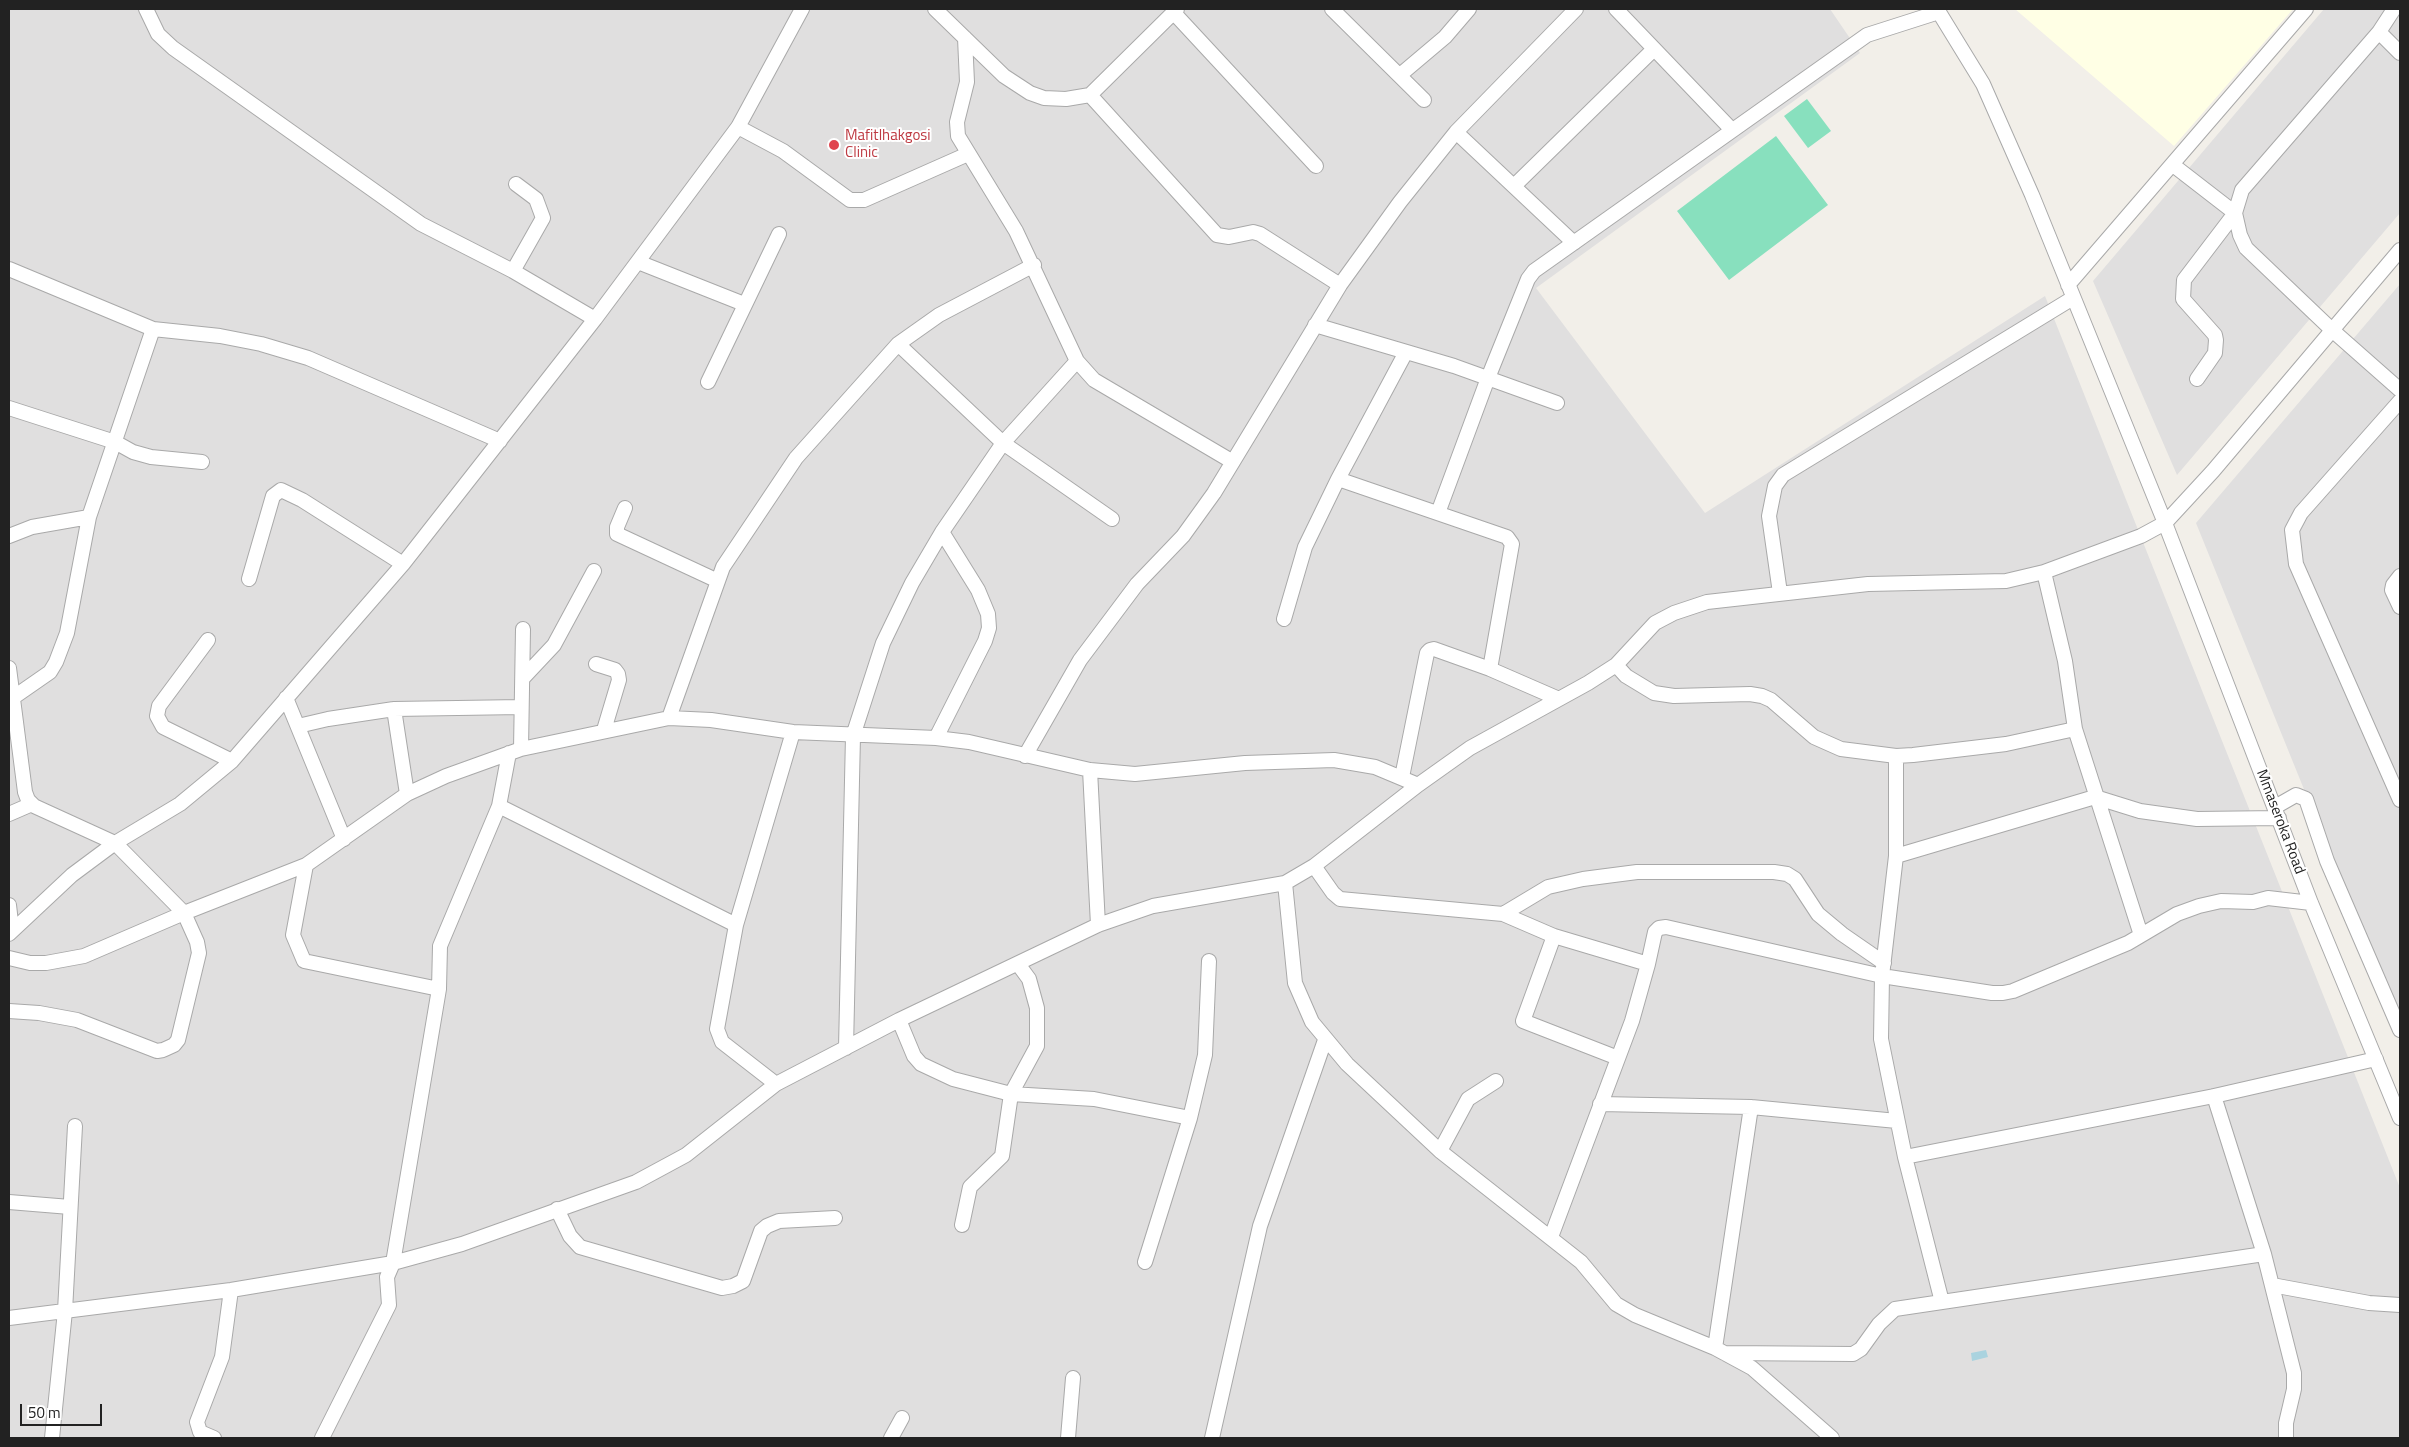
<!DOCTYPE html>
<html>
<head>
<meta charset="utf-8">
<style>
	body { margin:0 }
	#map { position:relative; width:2409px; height:1447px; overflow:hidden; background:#f2efe9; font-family:"Titillium Web",sans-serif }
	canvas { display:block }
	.frame { position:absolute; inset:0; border:10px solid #222; pointer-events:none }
	.scale { position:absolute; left:20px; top:1404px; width:82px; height:22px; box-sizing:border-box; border:2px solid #222; border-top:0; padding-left:6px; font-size:15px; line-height:18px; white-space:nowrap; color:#222; -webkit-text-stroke:4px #fff; paint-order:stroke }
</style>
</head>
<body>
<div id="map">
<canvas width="2409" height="1447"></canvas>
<div class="frame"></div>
<div class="scale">50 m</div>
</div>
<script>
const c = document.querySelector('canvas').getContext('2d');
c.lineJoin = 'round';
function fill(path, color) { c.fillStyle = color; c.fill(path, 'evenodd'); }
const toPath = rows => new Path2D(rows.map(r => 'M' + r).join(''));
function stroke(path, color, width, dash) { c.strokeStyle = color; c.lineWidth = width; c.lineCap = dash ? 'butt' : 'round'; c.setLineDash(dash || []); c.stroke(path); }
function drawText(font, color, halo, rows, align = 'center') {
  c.font = font + ' "Titillium Web",sans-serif'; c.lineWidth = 4; c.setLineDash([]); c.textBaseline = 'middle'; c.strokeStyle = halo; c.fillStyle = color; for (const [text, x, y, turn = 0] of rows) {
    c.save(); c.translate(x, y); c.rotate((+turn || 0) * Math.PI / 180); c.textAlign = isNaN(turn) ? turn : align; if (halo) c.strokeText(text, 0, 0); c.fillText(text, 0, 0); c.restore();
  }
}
fill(toPath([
	[9,9,1830,9,1860,53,1536,288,1705,513,2045,296,2400,1188,2400,1438,9,1438],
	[2324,9,2400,9,2400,213,2177,475,2093,281],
	[2400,284,2400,1026,2196,523]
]), '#e0dfdf');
fill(toPath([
	[2015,9,2293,9,2174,146]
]), '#ffffe5');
fill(toPath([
	[1807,99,1831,131,1808,148,1784,116],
	[1776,136,1828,205,1729,280,1677,211]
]), '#88e0be');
fill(toPath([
	[1986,1350,1988,1357,1972,1361,1971,1353]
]), '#aad3df');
const minor = toPath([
	[146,9,158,34,173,48,421,224,513,271,595,319],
	[935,9,1004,76,1030,93,1044,98,1066,99,1090,95,1177,9],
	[1332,9,1424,100],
	[1616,9,1732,130],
	[1937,9,1983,84,2032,195,2165,523,2311,903,2400,1118],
	[2394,9,2379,32,2242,190,2235,213,2240,235,2246,248,2332,330,2400,390],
	[1174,13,1316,166],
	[2379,32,2400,53],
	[965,38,967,82,957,122,958,136,1016,231,1077,361,1094,380,1233,462],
	[1400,75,1445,37,1469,9],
	[1090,95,1217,235,1229,237,1253,232,1260,234,1340,285],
	[738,127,783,151,850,200,864,200,968,154],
	[1456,132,1574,243],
	[2173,165,2235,213,2184,280,2183,299,2215,335,2216,340,2215,353,2197,379],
	[1514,186,1654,49],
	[638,262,744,304],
	[9,269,153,329,220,336,261,344,308,358,500,441],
	[513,271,543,218,536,199,516,184],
	[2068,285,2306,9],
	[1315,325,1454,366,1557,403],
	[898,344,1003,443,1112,519],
	[708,382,779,234],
	[2400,401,2301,513,2292,530,2296,564,2400,800],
	[9,408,115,442,133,452,151,457,202,462],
	[1338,479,1507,537,1512,544,1490,669],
	[625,508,617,527,617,534,718,581],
	[1438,513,1488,378,1528,279,1534,271,1867,35,1939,12],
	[9,536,32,527,89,517],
	[2044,572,2065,661,2075,729,2141,935],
	[2400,576,2393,585,2392,590,2400,607],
	[249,579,273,496,281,490,302,500,403,564],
	[1780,593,1769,516,1775,486,1783,475,2073,298],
	[1284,619,1305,547,1338,479,1406,352],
	[208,640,159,706,157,716,163,727,232,761],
	[596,664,615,670,618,674,619,680,604,730],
	[1616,665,1626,676,1654,693,1674,696,1750,694,1762,696,1771,700,1814,737,1841,749,1896,756,1913,755,2006,744,2075,729],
	[9,668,25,792,28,800,34,806,115,843,184,913,197,942,199,953,178,1040,174,1045,163,1050,157,1051,77,1020,39,1013,9,1011],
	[523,678,554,645,594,571],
	[14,697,50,672,56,662,67,633,89,517,153,329],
	[286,698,344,839],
	[394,709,407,794],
	[669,718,723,567,796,458,898,344,939,315,1034,265],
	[298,726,328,719,394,709,521,707],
	[936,738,985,641,989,628,988,614,978,590,942,532],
	[521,749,523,629],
	[1025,756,1080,660,1137,584,1183,536,1214,493,1340,285,1400,202,1456,132,1576,9],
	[1896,756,1896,856,1882,976,1881,1039,1905,1157,1942,1302],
	[1090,770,1098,925],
	[1402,777,1427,653,1430,650,1434,649,1490,669,1559,699],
	[499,806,736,925],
	[2275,807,2296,795,2306,799,2327,861,2400,1030],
	[9,814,32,804],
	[1896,856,2095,797,2140,811,2197,819,2279,818],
	[306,865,293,935,304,961,439,989],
	[1314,866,1333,893,1340,899,1503,914,1554,936,1648,964,1632,1021,1551,1237],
	[1285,883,1295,983,1312,1022,1347,1064,1440,1151,1581,1262,1616,1304,1635,1315,1715,1348,1752,1368,1832,1438],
	[9,905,12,931],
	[1503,914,1548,887,1583,879,1637,872,1774,872,1787,874,1795,879,1818,914,1842,934,1884,963],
	[9,934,72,875,115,843,180,804,232,761,403,564,595,319,738,127,802,9],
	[1554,936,1523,1021,1618,1058],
	[9,958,30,963,46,963,84,956,184,913,306,865,407,794,446,776,521,749,669,718,711,720,793,732,936,738,969,742,1090,770,1135,774,1245,763,1334,760,1375,767,1418,785],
	[1648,964,1655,932,1659,928,1666,927,1882,976,1992,993,2003,993,2013,991,2128,943,2177,914,2199,906,2221,901,2253,902,2268,898,2311,903],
	[899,1020,914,1056,921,1064,953,1079,1011,1094,1094,1099,1190,1118],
	[846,1048,853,736,883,643,912,583,942,532,1003,443,1077,361],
	[776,1084,722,1042,717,1029,736,925,793,732],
	[2214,1096,2264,1254,2294,1373,2294,1389,2286,1423,2286,1438],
	[1600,1104,1751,1107,1897,1121],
	[1440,1151,1468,1099,1496,1081],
	[1905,1157,2214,1096,2376,1059],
	[9,1202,70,1207],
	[557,1209,570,1236,580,1247,722,1288,733,1286,743,1281,761,1231,767,1226,779,1221,835,1218],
	[962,1225,970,1187,1002,1156,1011,1094,1037,1046,1037,1008,1029,979,1018,964],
	[1145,1262,1190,1118,1205,1055,1209,961],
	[2272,1285,2369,1303,2400,1305],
	[9,1318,231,1290,393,1263,462,1244,636,1182,686,1155,776,1084,899,1020,1098,925,1153,906,1285,883,1314,866,1418,785,1470,748,1588,683,1616,665,1655,623,1674,613,1707,602,1868,584,2006,581,2044,572,2141,536,2165,523,2213,471,2400,250],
	[1715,1348,1751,1107],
	[1724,1353,1853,1354,1861,1349,1879,1324,1895,1309,2264,1254],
	[52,1438,65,1311,75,1126],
	[214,1438,200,1432,197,1422,222,1357,231,1290],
	[322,1438,389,1305,387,1277,393,1263,439,989,440,946,499,806,509,753],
	[891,1438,902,1418],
	[1068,1438,1073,1378],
	[1212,1438,1260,1226,1325,1040]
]);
stroke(minor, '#a9a9a9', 16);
stroke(minor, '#fff', 14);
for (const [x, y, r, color] of [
	[834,145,6,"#e0444e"]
]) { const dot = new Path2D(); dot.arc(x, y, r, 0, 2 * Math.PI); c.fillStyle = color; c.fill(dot); stroke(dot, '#fff', 2); }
drawText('15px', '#be3a42', '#fff', [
	["Mafitlhakgosi",845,136],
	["Clinic",845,153]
], 'left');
drawText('15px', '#222', '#fff', [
	["Mmaseroka Road",2280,822,69]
]);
</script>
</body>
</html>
